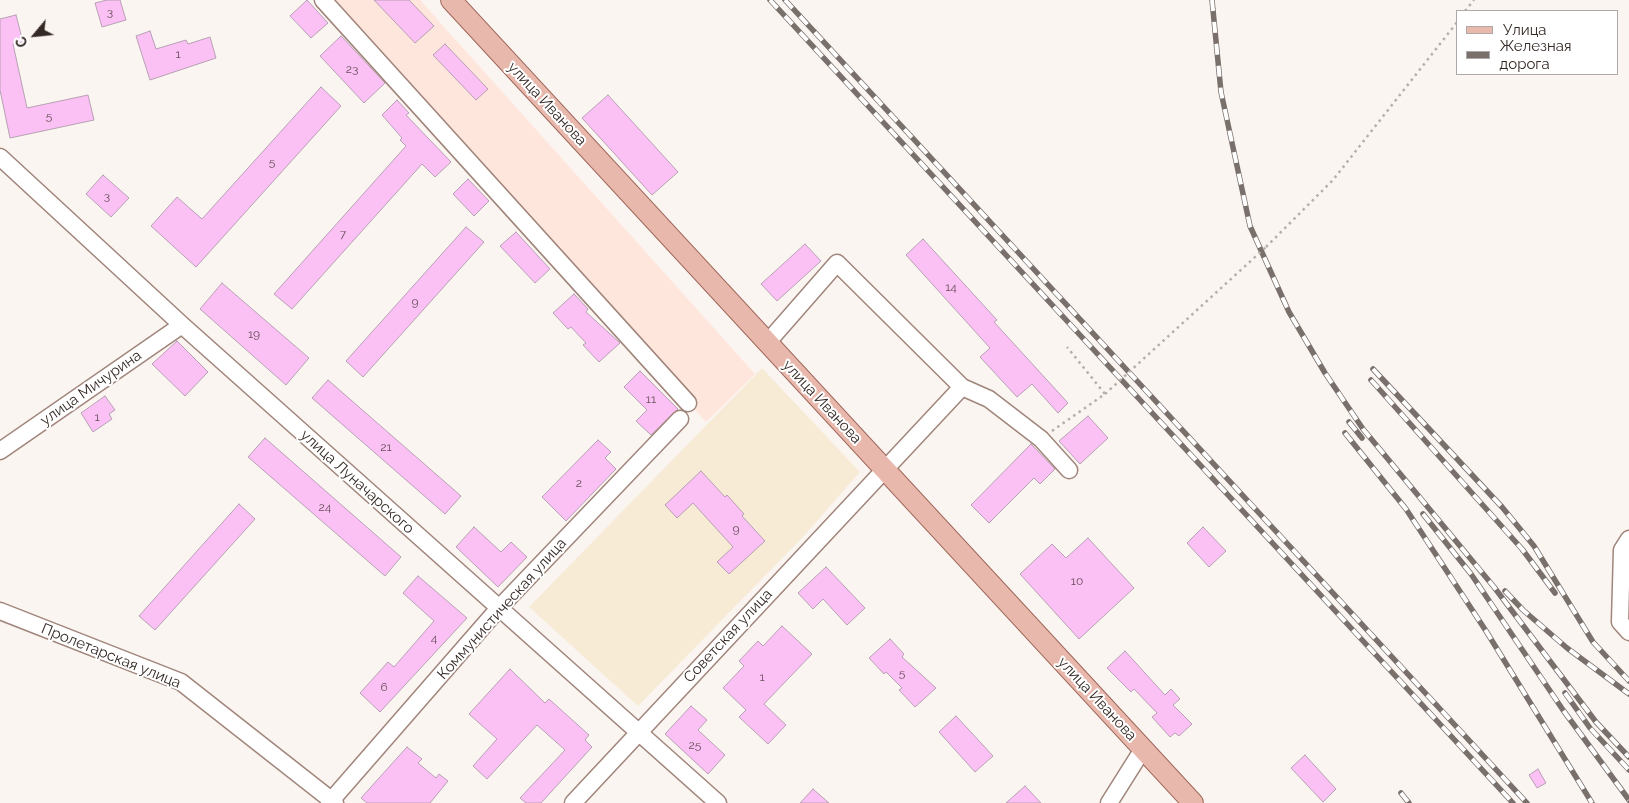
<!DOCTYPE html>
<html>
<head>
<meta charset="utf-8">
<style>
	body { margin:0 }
	#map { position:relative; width:1629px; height:803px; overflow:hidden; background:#fbf5f2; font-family:Raleway,sans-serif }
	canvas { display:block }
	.legend { position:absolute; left:1456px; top:10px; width:162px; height:65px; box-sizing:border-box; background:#fff; border:1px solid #aea9a8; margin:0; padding:6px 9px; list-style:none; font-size:15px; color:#342925 }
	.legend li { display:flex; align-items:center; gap:10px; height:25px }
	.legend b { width:25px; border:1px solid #aea9a8 }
	.north { position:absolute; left:10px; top:10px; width:50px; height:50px; -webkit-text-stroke:4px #fff; paint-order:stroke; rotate:242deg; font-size:14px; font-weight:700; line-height:20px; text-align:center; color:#342925 }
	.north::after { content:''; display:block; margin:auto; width:18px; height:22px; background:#342925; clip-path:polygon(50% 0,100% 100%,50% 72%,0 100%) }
</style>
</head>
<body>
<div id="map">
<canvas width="1629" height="803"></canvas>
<ul class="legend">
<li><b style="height:6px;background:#e8b8ad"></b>Улица</li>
<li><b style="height:6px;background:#79706c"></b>Железная дорога</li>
</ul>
<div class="north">С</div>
</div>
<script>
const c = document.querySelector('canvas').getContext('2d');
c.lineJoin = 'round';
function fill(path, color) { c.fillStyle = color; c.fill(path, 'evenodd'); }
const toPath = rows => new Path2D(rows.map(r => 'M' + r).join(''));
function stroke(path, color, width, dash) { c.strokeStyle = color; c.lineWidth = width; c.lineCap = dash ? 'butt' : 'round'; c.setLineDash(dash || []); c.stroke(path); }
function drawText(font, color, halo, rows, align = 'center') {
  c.font = font + ' Raleway,sans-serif'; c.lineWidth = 4; c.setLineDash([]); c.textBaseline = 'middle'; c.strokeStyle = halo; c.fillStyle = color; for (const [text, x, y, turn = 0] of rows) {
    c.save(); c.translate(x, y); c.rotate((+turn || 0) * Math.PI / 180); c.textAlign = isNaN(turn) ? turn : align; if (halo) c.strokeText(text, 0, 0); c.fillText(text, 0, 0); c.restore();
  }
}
fill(toPath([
	[323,0,420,0,755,374,706,422]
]), '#ffe6dd');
fill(toPath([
	[762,368,860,472,802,538,638,706,529,607]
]), '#f7ebd6');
const building = toPath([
	[107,0,120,0,126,20,102,27,95,3,107,0],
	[307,0,328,23,311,38,290,16,307,0],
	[374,0,409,0,434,26,415,43,374,0],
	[16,15,23,42,13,44,27,108,88,95,94,120,10,138,0,90,0,19,16,15],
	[150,31,156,49,186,40,188,44,210,37,216,58,150,80,136,36,150,31],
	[341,36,385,83,364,103,320,56,341,36],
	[445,44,488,89,476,100,433,55,445,44],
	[321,87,341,106,196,267,151,226,177,197,202,219,321,87],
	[608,95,678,172,652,195,582,118,608,95],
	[397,100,409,113,406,115,451,162,435,177,422,164,292,309,274,294,406,146,400,140,402,138,382,115,397,100],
	[103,175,129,198,111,217,86,194,103,175],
	[468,179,489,201,474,216,453,194,468,179],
	[466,227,484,242,363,377,346,361,466,227],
	[516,232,550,269,535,283,500,246,516,232],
	[923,239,997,320,994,322,1068,403,1058,413,1032,384,1017,397,980,357,990,348,906,255,923,239],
	[805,244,821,261,777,301,761,284,805,244],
	[222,283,309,358,286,385,200,309,222,283],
	[574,294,588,309,586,312,620,343,599,362,583,345,586,343,571,327,568,329,553,313,574,294],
	[177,341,208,372,185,396,152,364,177,341],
	[640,371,678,409,651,435,636,421,647,410,624,387,640,371],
	[328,380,461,496,445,514,312,398,328,380],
	[105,396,115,410,109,414,112,419,93,432,81,413,105,396],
	[1088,416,1108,438,1080,464,1059,441,1088,416],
	[265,438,401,557,385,576,248,457,265,438],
	[598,440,611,452,605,458,616,469,566,521,542,497,598,440],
	[1031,444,1055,469,1040,484,1034,478,989,523,971,505,1031,444],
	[701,471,725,497,727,495,744,514,742,516,765,541,729,574,717,562,733,547,693,503,677,518,665,505,701,471],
	[239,504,255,519,155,630,139,616,239,504],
	[474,527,501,552,511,542,527,557,498,587,456,547,474,527],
	[1203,527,1226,551,1209,567,1187,543,1203,527],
	[1088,538,1134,588,1079,639,1020,574,1052,544,1066,558,1088,538],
	[826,567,865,608,847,625,823,599,813,609,798,593,826,567],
	[418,576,467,618,380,712,360,693,388,662,394,667,434,621,403,593,418,576],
	[782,626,812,654,764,704,786,725,768,744,739,717,746,710,723,688,744,666,739,661,758,641,763,646,782,626],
	[890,639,904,654,902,657,936,688,915,707,899,690,902,688,886,672,884,674,869,658,890,639],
	[1125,651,1165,695,1171,689,1180,699,1173,705,1192,724,1179,736,1175,733,1170,737,1152,717,1157,713,1134,689,1131,692,1107,668,1125,651],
	[510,669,545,703,549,699,589,735,585,740,592,747,541,803,526,803,520,798,565,750,537,725,487,779,473,766,497,739,469,714,510,669],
	[691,706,707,720,698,730,725,755,708,774,665,734,691,706],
	[956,716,993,756,975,772,939,732,956,716],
	[407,747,422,759,418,763,436,778,439,774,448,781,430,803,367,803,361,798,407,747],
	[1305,755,1336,789,1323,802,1291,768,1305,755],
	[1538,769,1546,783,1537,788,1529,775,1538,769],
	[1025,786,1041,803,1006,803,1025,786],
	[813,789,829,803,800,803,813,789]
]);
fill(building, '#fcc1f4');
stroke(building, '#b6a0b3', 1);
const minor = toPath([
	[323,0,688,403],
	[0,157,182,325,718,803],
	[767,343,837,263,962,387,989,399,1041,439,1069,470],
	[0,451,182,325],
	[1629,539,1622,550,1620,622,1629,632],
	[0,611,181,682,335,803],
	[329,803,499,608,680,419],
	[573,803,962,387],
	[1109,803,1143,749]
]);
const major = toPath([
	[451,0,1193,803]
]);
stroke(minor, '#a0857b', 19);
stroke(major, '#9f675a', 22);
stroke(toPath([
	[1465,11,1474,0],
	[1266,247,1333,180,1458,21],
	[1052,431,1105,394,1067,347]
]), '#b5aeaa', 2.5, [2.5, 4]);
stroke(minor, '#fff', 16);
stroke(major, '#e8b8ad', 20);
const rail = toPath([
	[770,0,1513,803],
	[785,0,1527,803],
	[1212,0,1221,92,1250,226,1289,312,1325,373,1363,429,1494,587,1596,722,1629,757],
	[1373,369,1502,507,1534,546,1593,642,1629,681],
	[1371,380,1522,549,1555,593],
	[1349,422,1362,438],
	[1345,433,1406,509,1486,631,1592,803],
	[1423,514,1471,574,1563,710,1629,800],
	[1505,591,1523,610,1567,648,1629,694],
	[1565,693,1590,728,1629,770],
	[1401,793,1409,803]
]);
stroke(rail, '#79706c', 5.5);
stroke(rail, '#fff', 4, [11]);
stroke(toPath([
	[1105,394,1266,247]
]), '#b5aeaa', 2.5, [2.5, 4]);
drawText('12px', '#664f59', null, [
	["3",110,12],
	["1",178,54],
	["23",352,69],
	["5",49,116],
	["5",272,162],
	["3",107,196],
	["7",343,234],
	["14",951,287],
	["9",415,302],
	["19",254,334],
	["11",651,399],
	["1",97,417],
	["21",386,447],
	["2",579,483],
	["24",325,507],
	["9",736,529],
	["10",1077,581],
	["4",434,638],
	["5",902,673],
	["1",762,677],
	["6",384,687],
	["25",695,745]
]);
drawText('15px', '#342925', '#fff', [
	["улица Иванова",547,104,47],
	["улица Мичурина",91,388,-35],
	["улица Иванова",822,402,47],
	["улица Луначарского",357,482,42],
	["Коммунистическая улица",502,609,-48],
	["Советская улица",728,636,-47],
	["Пролетарская улица",111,656,22],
	["улица Иванова",1097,699,47]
]);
</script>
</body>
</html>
